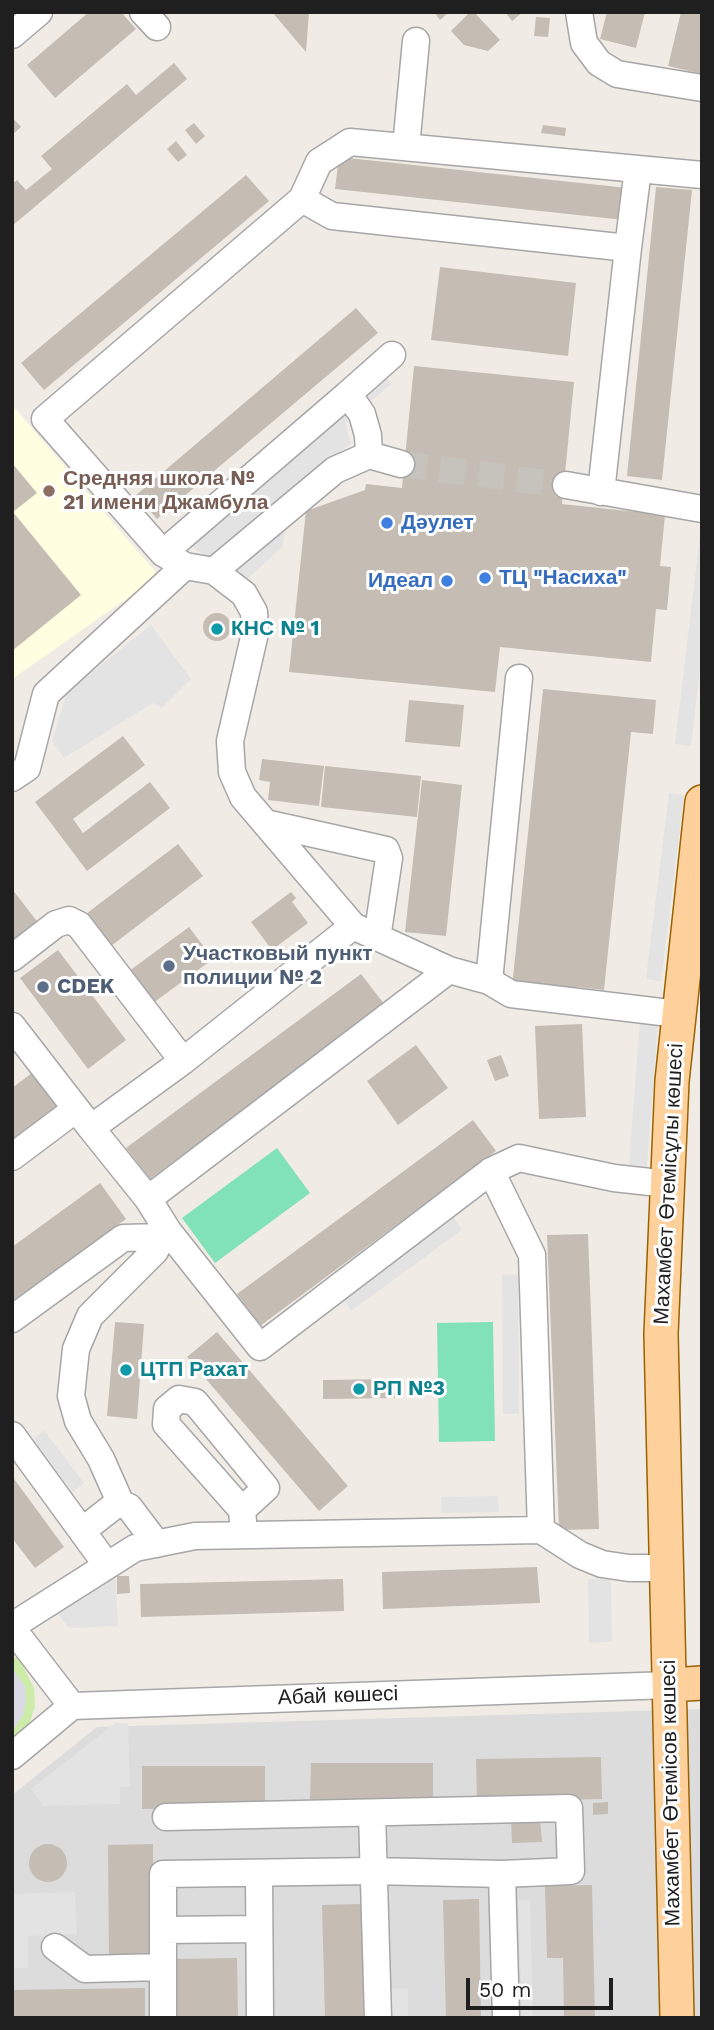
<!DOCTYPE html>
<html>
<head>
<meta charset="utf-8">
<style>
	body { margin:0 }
	#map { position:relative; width:714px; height:2030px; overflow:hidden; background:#f0ece5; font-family:"Work Sans",sans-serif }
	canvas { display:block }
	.frame { position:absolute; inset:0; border:14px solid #1f1f1f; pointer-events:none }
	.scale { position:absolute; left:466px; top:1978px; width:147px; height:32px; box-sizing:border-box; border:4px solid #1f1f1f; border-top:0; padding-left:9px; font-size:21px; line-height:24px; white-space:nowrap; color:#1f1f1f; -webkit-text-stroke:5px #fff; paint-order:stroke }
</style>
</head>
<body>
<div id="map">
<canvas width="714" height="2030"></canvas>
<div class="frame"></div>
<div class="scale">50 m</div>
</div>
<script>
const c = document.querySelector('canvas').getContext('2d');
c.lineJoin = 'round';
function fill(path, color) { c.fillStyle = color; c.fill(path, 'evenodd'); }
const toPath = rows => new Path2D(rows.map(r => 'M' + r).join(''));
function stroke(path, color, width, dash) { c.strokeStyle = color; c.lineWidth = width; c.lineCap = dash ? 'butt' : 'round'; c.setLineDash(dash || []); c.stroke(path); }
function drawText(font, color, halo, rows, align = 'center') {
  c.font = font + ' "Work Sans",sans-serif'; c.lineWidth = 6; c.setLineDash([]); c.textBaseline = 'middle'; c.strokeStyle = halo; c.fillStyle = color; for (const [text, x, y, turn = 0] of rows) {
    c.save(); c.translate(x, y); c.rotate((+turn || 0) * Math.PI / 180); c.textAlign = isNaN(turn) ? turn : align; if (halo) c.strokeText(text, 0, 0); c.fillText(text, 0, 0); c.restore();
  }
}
fill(toPath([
	[702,1709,702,2018,12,2018,12,1795,97,1727]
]), '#dddcdc');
fill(toPath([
	[12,405,159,576,12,679]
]), '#fffee0');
fill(toPath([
	[18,1656,34,1688,35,1707,29,1725,12,1746,12,1730,23,1716,25,1687,12,1668,12,1660]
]), '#cdecaa');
fill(toPath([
	[277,1148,310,1193,215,1263,182,1218],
	[493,1322,495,1441,439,1442,437,1323]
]), '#81e1b9');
fill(toPath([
	[383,370,391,384,345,423,351,443,289,494,283,546,243,583,187,543],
	[700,535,702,651,691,746,675,744],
	[151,625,191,679,162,708,153,703,64,758,52,741,67,692],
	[669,793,684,795,661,981,646,979],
	[640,1020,658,1022,647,1166,629,1165],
	[453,1217,462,1230,351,1311,342,1298],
	[518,1274,519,1414,503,1414,502,1275],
	[44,1430,84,1483,73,1492,33,1439],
	[498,1496,499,1512,441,1513,441,1497],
	[115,1567,118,1626,69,1628,53,1607],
	[611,1578,612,1642,589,1643,588,1579],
	[115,1723,128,1723,130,1786,120,1787,120,1804,43,1806,31,1789],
	[75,1892,77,1934,28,1936,28,1968,12,1968,12,1894],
	[530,1900,533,2018,522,2018,518,1900],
	[391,1989,408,1989,408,2018,391,2018]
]), '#e3e3e3');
fill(toPath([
	[12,1668,25,1687,26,1701,23,1716,12,1730]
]), '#dadae6');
fill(toPath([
	[89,12,121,12,136,29,55,98,27,65],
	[272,12,309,12,306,52],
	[434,12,449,12,440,20],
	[470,12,474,12,500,40,488,51,464,45,451,31],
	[505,12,523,12,512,21],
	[607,12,645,12,636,48,600,39],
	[681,12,702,12,702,74,668,66],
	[536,17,550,18,548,37,534,36],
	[174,63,187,79,12,226,12,184,17,180,26,190,52,169,41,156,127,84,136,95],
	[12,117,21,127,12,135],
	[194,123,205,136,196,144,185,130],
	[543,125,566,128,565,136,541,133],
	[176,141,187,155,178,162,167,149],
	[339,157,627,188,624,220,335,189],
	[246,175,269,201,44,390,21,363],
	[656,187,692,190,662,480,627,476],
	[440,267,576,283,568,356,431,340],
	[356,308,378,333,157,519,136,495],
	[414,366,574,382,562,504,665,515,660,566,671,567,667,610,656,609,651,662,500,647,495,692,289,672,306,511,365,490,366,484,402,488],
	[12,463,37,493,13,512,81,595,12,651],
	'203 627a14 14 0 1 1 28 0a14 14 0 1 1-28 0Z',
	[543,689,656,700,653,734,631,732,604,990,577,987,576,993,512,987],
	[409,700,464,705,460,747,405,742],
	[123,736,145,765,73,819,83,833,150,782,170,808,87,871,35,802],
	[262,759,324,766,319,806,268,800,270,782,259,780],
	[325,766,421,776,417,817,321,807],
	[422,780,462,785,446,936,405,932],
	[178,844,203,876,107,949,82,917],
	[12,889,43,929,12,953],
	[291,892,296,898,292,902,308,923,272,950,251,922],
	[189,927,213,959,149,1006,125,974],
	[58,950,126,1040,88,1069,20,978],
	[361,974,385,1005,150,1179,126,1148],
	[582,1024,586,1117,539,1119,535,1026],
	[416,1045,448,1088,398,1125,367,1081],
	[501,1055,509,1076,495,1081,487,1060],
	[32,1073,57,1106,12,1140,12,1088],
	[473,1120,496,1151,260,1326,237,1294],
	[100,1183,126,1219,12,1301,12,1247],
	[588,1234,599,1529,559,1530,547,1235],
	[115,1322,144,1324,137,1419,107,1416],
	[217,1332,348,1486,319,1511,187,1357],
	[395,1379,395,1398,323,1399,323,1380],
	[12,1476,64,1547,35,1568,12,1538],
	[537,1567,540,1603,383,1609,382,1572],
	[117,1576,129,1576,130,1593,117,1594],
	[343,1579,344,1611,141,1617,140,1584],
	[601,1757,602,1799,477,1802,476,1759],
	[311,1763,433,1763,433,1802,310,1802],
	[142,1766,265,1766,265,1808,142,1809],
	[608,1802,608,1814,593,1815,593,1803],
	[540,1819,542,1842,512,1843,511,1820],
	'29 1863a19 19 0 1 1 38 0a19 19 0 1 1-38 0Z',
	[153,1844,154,1960,109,1961,108,1845],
	[592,1885,595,2018,564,2018,563,1958,547,1958,545,1886],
	[479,1899,481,2018,446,2018,443,1900],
	[362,1904,366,2018,325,2018,322,1905],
	[237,1958,238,2018,170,2018,169,1959],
	[145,1988,145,2018,12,2018,12,1990]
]), '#c5bcb4');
stroke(toPath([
	[401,464,566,485]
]), '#c6c3bd', 26, [26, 13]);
const minor = toPath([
	[143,12,157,27],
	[579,12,584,43,599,63,617,74,702,88],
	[12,35,39,12],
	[406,147,416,41],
	[302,199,332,216,628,248,601,492],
	[628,248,638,169],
	[348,394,392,355],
	[566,485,702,509],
	[163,553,348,394,362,414,368,435,369,455,401,464],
	[214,571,335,470,369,455],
	[12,778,27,768,46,694,185,566],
	[265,823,386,850,389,858,377,938],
	[353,926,183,1061,91,1128,148,1199,449,970],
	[12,958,56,924,69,920,79,925,183,1061],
	[489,981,519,678],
	[678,1014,511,994,489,981,449,970,353,926,243,797,232,772,230,741,255,633,254,612,244,594,214,571,185,566,163,553,45,419,302,199,319,162,350,142,702,175],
	[12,1026,91,1128],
	[12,1157,76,1109],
	[148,1199,168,1231,260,1347,491,1171],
	[12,1319,123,1238,162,1237,168,1231],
	[12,1435,106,1564],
	[121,1504,101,1459,78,1421,71,1396,76,1349,90,1316,155,1251,162,1237],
	[242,1510,266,1488,195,1402,179,1399,167,1409,166,1424,242,1510,244,1534],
	[541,1530,532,1255,491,1171,519,1158,614,1178,668,1184],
	[82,1531,114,1506,121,1504,129,1507,157,1544],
	[12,1626,135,1548,195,1536,541,1530,580,1555,602,1564,629,1568,666,1568],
	[12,1628,72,1706],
	[72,1706,669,1685],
	[12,1756,72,1706],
	[372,1813,378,2018],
	[259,1873,260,2018],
	[502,1874,506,2018],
	[163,1930,259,1929],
	[55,1947,85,1969,162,1967],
	[163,2018,163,1874,374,1871,502,1874,571,1871,569,1808,166,1817]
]);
const major = toPath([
	[669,1685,702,1683],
	[677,2018,661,1334,672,1081,702,802]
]);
stroke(minor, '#a6a6a6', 29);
stroke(major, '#9b6200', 36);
stroke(minor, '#fff', 26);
stroke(major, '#fed19c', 33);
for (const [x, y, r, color] of [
	[49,491,7,"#8d6e63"],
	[387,523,7,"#3f7fe0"],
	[485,578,7,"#3f7fe0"],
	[447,581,7,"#3f7fe0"],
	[217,629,7,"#0f9aa8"],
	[169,966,7,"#5c6f8a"],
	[43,987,7,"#5c6f8a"],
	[126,1370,7,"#0f9aa8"],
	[359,1389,7,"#0f9aa8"]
]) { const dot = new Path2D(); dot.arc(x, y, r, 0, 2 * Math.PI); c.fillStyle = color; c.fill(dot); stroke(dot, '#fff', 2.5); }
drawText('bold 21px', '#785e54', '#fff', [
	["Средняя школа №",63,479],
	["21 имени Джамбула",63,503]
], 'left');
drawText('bold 21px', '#366cbe', '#fff', [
	["Дәулет",401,523],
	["ТЦ \"Насиха\"",499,578],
	["Идеал",433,581,"right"]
], 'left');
drawText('bold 21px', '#0d838f', '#fff', [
	["КНС № 1",231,629],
	["ЦТП Рахат",140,1370],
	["РП №3",373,1389]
], 'left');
drawText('bold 21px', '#4e5e75', '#fff', [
	["Участковый пункт",183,954],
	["полиции № 2",183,978],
	["CDEK",57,987]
], 'left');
drawText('21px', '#1f1f1f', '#fff', [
	["Махамбет Өтемісұлы көшесі",669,1184,-87],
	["Абай көшесі",338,1696,-2],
	["Махамбет Өтемісов көшесі",671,1793,-91]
]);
</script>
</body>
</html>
